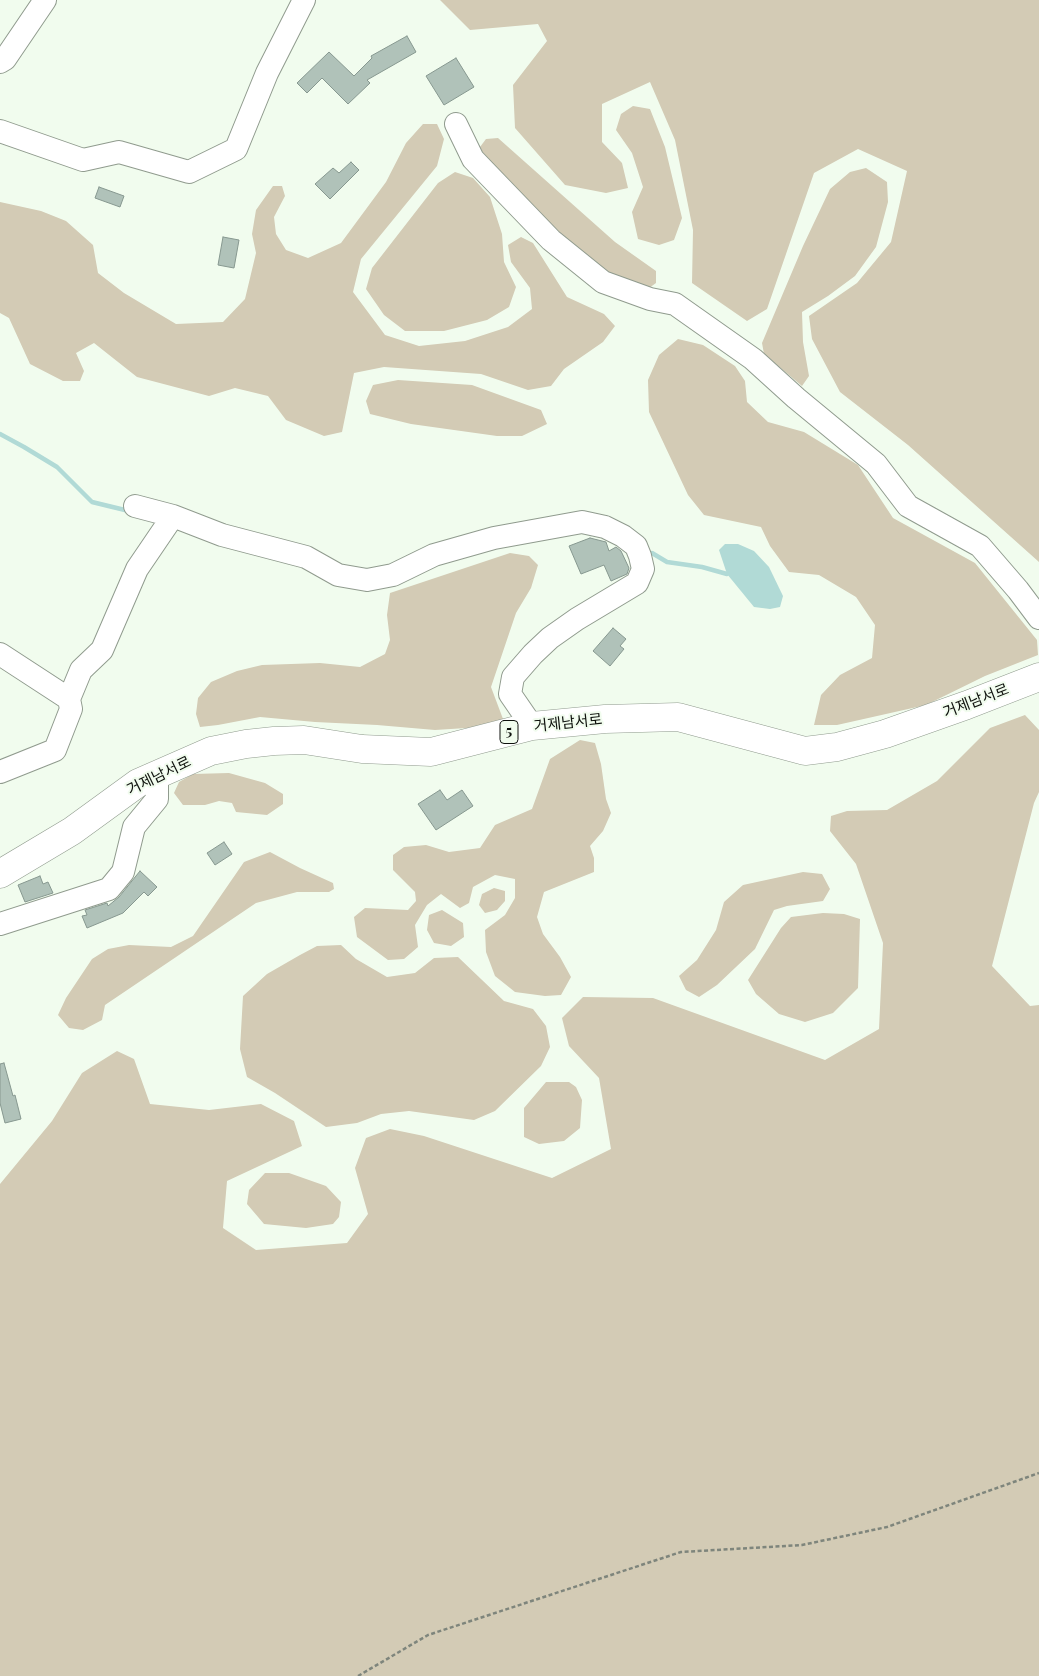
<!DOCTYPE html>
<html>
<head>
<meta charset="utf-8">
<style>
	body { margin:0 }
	canvas { display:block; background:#f1fcee }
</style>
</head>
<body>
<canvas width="1039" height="1676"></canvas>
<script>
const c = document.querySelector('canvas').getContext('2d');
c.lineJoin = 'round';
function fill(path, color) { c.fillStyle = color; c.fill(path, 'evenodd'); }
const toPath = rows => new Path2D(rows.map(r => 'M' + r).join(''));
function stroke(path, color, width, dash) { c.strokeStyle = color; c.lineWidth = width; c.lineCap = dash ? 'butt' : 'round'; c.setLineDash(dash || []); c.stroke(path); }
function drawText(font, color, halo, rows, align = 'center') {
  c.font = font + ' "Playfair Display","Noto Sans KR",serif'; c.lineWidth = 4; c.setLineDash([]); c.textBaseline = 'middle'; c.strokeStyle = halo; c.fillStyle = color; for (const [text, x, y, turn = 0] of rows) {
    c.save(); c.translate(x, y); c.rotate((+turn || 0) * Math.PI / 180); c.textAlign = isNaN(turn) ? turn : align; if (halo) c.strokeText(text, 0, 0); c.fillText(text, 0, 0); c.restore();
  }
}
fill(toPath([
	[440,0,1039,0,1039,562,908,445,840,392,812,339,809,316,857,283,891,242,907,171,858,149,814,173,767,309,747,321,692,283,693,230,675,140,650,82,602,104,602,142,622,163,628,188,606,193,565,185,515,128,513,85,547,41,538,24,470,30],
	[633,106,650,109,665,147,682,218,674,240,659,245,638,239,632,212,643,187,632,153,616,130,621,114],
	[423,124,437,124,444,139,437,166,361,259,353,292,385,335,419,346,465,341,508,327,532,309,530,288,511,262,508,245,521,237,533,243,567,297,604,314,615,326,603,342,564,369,551,386,528,390,481,374,384,367,354,373,342,432,324,436,286,420,268,396,235,388,209,396,137,377,94,343,76,353,84,371,80,381,63,381,30,364,9,318,0,313,0,202,41,211,66,221,93,245,98,273,124,293,176,324,223,322,245,299,256,253,252,234,256,210,273,186,282,186,285,196,274,217,276,234,286,250,308,258,341,243,386,182,406,143],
	[498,138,615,242,656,271,656,283,645,291,609,276,557,236,488,163,480,147,486,139],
	[866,168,887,182,888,202,876,247,855,276,828,296,802,312,803,342,809,376,802,386,764,354,762,343,803,246,830,189,850,172],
	[455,172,473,178,490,197,502,234,504,262,516,287,509,307,487,320,444,331,405,331,384,315,366,289,372,268,438,183],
	[678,339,703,345,735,366,745,381,747,402,768,422,804,432,858,465,893,518,975,563,1037,640,1038,655,985,676,926,705,837,725,814,725,821,695,840,675,872,658,875,625,856,597,819,575,789,572,770,546,761,527,704,515,688,495,649,412,648,380,659,355],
	[398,380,472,385,541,410,547,424,522,436,497,436,411,424,370,414,366,401,373,385],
	[510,553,529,556,538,565,531,588,516,613,491,687,503,719,498,726,435,730,377,725,315,722,260,717,218,725,200,727,196,714,198,698,211,682,237,671,262,665,320,663,360,667,385,654,390,640,387,615,390,593],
	[1025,715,1039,730,1039,792,1034,803,992,966,1030,1006,1039,1005,1039,1676,0,1676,0,1184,52,1121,82,1073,117,1051,134,1059,150,1104,209,1110,261,1104,294,1121,302,1146,227,1181,223,1228,256,1250,347,1243,368,1214,355,1168,366,1138,390,1129,424,1136,552,1178,611,1149,599,1078,569,1046,562,1018,583,997,653,998,825,1060,879,1029,883,943,856,864,830,831,831,816,847,811,887,810,937,781,990,728],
	[580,740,595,743,601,764,606,799,611,813,603,831,590,846,594,858,594,872,544,892,537,917,543,934,560,957,571,977,561,995,545,996,515,992,495,976,486,952,485,930,505,915,515,898,515,879,495,875,473,887,469,903,460,908,441,894,427,905,415,925,418,947,404,959,388,960,357,937,354,917,365,908,408,910,416,901,415,892,393,870,393,855,404,847,426,845,449,852,480,848,495,825,532,809,550,759],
	[229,773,265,783,283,794,283,804,267,815,236,812,232,803,219,801,205,805,183,805,174,793,179,782,193,774],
	[270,852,300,868,333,883,334,889,329,892,297,892,256,903,105,1005,102,1020,83,1030,69,1028,58,1015,66,998,92,959,108,949,129,945,171,947,193,936,244,862],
	[803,872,822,874,830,889,823,901,787,906,774,910,755,949,717,985,699,997,686,990,679,976,697,960,716,930,724,902,743,885],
	[494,888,505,891,505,901,497,910,485,913,479,905,482,894],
	[442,910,463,923,464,937,451,946,434,943,427,930,429,915],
	[823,913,844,914,860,919,858,988,833,1013,805,1022,779,1014,756,994,748,980,781,928,791,917],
	[341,945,356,959,387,977,415,973,434,958,458,957,504,1001,533,1009,546,1026,550,1047,541,1066,495,1111,474,1120,409,1111,381,1114,357,1123,326,1127,275,1093,247,1077,240,1049,243,996,267,974,300,955,317,946],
	[546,1082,569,1082,576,1087,582,1100,580,1128,564,1141,539,1144,524,1137,524,1108],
	[265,1173,289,1173,326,1186,341,1202,339,1217,333,1224,306,1228,264,1224,247,1204,249,1190]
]), '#d3cbb5');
fill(toPath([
	[725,544,738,544,754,551,769,567,783,596,780,607,770,609,754,607,727,574,719,550]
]), '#b1dad6');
stroke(toPath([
	[0,434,24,447,57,467,92,502,129,511],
	[652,553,667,562,702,567,727,574]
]), '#b1dad6', 4.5);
const building = toPath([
	[407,36,416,52,367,80,370,83,348,104,322,78,307,93,297,83,329,52,354,76,372,58,371,56,407,36],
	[456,58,474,87,444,105,426,76,456,58],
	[351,162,359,170,330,199,315,184,333,168,339,173,351,162],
	[99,187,124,196,120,207,95,198,99,187],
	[223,237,239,240,234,268,218,265,223,237],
	[590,538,606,542,609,551,616,547,621,551,629,568,627,574,611,581,604,565,581,574,569,546,590,538],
	[613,628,626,639,620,646,624,649,610,666,593,651,613,628],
	[440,790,447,800,462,790,473,806,436,830,418,804,440,790],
	[224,842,232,854,215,865,207,853,224,842],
	[140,871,157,887,148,896,144,892,123,913,87,928,82,916,87,915,85,910,107,903,108,906,119,897,140,871],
	[40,876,43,884,48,882,53,893,25,902,18,885,40,876],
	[4,1063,13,1096,15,1095,21,1119,5,1123,0,1103,0,1064,4,1063]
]);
fill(building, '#b0c2b9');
stroke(building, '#879890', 1);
const minor = toPath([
	[0,62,5,59,45,0],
	[456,124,473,159,551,240,603,282,650,299,675,304,753,359,796,398,876,464,908,506,980,546,1018,590,1039,618],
	[0,131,83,160,119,152,189,172,236,149,267,73,304,0],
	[135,506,173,516,222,535,306,557,338,575,367,580,393,575,434,555,494,538,582,522,605,527,623,536,636,546,640,556,643,569,637,583,577,619,550,638,533,654,513,677,510,694,532,726],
	[0,654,69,699],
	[0,772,55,750,71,709,69,699,81,670,102,650,137,569,173,516],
	[0,924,109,889,123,872,134,827,157,799,157,774]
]);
const major = toPath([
	[0,874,72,831,138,783,211,751,246,744,274,741,304,740,362,749,431,752,532,726,605,719,678,717,805,751,837,747,885,734,967,705,1039,677]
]);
stroke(minor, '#909b8e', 24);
stroke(major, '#909b8e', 29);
stroke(toPath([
	[358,1676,428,1635,681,1552,802,1545,887,1527,1039,1473]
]), '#7e857c', 2.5, [4, 2.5]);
stroke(minor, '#fff', 22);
stroke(major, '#fff', 28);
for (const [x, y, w] of [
	[509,732,18]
]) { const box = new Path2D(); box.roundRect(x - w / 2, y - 11.5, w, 23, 4); c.fillStyle = '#f1fcee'; c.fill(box); stroke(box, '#0e110d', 1); }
drawText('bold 14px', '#0e110d', null, [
	["5",509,732]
]);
drawText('15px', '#0e110d', '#f1fcee', [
	["거제남서로",976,701,-21],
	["거제남서로",568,723,-6],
	["거제남서로",159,776,-26]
]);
</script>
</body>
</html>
